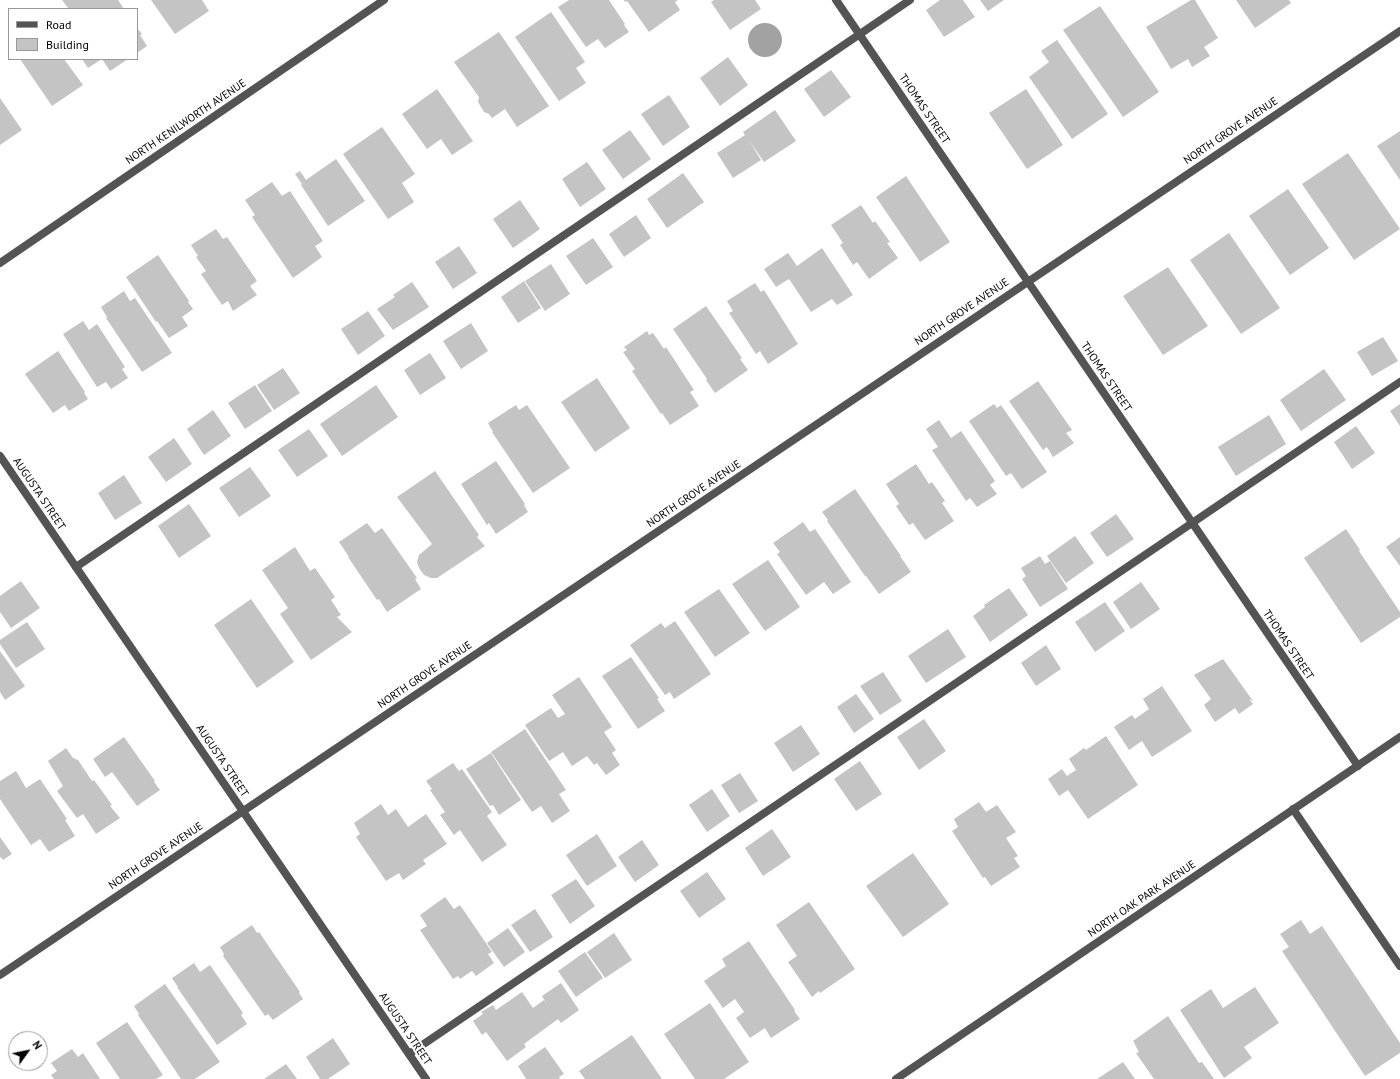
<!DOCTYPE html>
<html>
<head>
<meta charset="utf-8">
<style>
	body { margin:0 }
	#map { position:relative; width:1400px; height:1079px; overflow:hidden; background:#fff; font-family:"PT Sans",sans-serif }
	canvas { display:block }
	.legend { position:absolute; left:8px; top:8px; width:130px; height:52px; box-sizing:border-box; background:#fff; border:1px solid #999; margin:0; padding:5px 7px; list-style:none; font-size:12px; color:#000 }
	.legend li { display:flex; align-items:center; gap:8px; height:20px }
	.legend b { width:20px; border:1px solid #999 }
	.north { position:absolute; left:8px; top:1031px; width:40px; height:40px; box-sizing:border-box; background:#fff; border:1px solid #999; border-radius:50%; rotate:57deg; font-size:11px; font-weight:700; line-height:16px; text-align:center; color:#000 }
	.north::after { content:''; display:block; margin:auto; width:14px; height:18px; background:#000; clip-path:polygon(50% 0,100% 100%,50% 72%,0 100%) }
</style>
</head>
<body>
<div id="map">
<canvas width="1400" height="1079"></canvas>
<ul class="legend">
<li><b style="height:5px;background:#545454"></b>Road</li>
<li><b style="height:11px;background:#c4c4c4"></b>Building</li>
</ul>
<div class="north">N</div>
</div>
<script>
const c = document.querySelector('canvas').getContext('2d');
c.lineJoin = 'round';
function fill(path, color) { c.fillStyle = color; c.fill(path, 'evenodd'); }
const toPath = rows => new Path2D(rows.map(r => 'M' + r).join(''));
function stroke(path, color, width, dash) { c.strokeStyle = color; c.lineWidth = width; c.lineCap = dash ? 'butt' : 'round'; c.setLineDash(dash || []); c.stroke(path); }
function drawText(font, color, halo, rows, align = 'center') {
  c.font = font + ' "PT Sans",sans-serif'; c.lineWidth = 4; c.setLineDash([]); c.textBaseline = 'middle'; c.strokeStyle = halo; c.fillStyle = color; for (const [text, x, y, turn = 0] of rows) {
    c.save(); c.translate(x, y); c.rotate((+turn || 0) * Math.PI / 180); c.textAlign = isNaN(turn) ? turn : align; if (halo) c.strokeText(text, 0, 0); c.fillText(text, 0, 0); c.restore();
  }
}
fill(toPath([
	'748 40a17 17 0 1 1 34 0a17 17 0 1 1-34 0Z'
]), '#a2a2a2');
fill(toPath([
	[62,0,118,0,124,9,69,9],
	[151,0,202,0,209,11,175,34],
	[569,0,609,0,625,24,624,25,629,32,605,48,598,39,586,47,558,7],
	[624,0,678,0,675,2,680,10,649,32,627,1,625,2],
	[714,0,755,0,761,9,730,30,711,2],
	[940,0,963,0,975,17,944,37,926,10],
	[980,0,1004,0,988,11],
	[1191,0,1195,0,1218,38,1204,47,1210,56,1192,67,1188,59,1171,69,1146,27],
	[1236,0,1289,0,1291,3,1255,28],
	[1100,6,1159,92,1123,117,1063,30],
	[551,12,585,62,576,68,586,83,559,101,515,37],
	[137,28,142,34,140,35,147,46,137,53],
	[499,32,549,106,517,127,505,109,492,118,489,114,484,112,478,102,479,97,454,62],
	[1057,40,1108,114,1072,139,1029,77,1049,62,1041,51],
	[728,57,748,85,720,106,700,78],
	[20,59,64,59,83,85,52,106],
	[82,59,128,59,110,71,102,59,88,68],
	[831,70,851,97,824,117,804,89],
	[437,89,473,141,452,155,441,139,427,149,402,114],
	[1026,89,1063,145,1027,169,989,113],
	[669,95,690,127,663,146,641,114],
	[0,98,22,130,0,145],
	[775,110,796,141,764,162,749,140,761,160,733,178,717,153,745,135,743,132],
	[382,127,415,174,402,183,414,202,388,219,343,154],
	[630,130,651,159,623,179,602,150],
	[1400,131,1400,180,1377,146],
	[1348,153,1400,229,1354,260,1302,184],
	[336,159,365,201,328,226,301,185,302,184,295,174,300,171,306,180],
	[587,162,606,189,580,207,562,179],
	[683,173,704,202,667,228,647,199],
	[906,176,950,242,920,262,876,197],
	[272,182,282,196,290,191,323,241,315,246,322,257,293,278,252,217,255,215,245,200],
	[1288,189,1329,248,1290,275,1249,216],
	[520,200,540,229,513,248,493,219],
	[861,205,873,223,875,221,890,242,887,243,898,258,869,279,857,262,853,265,840,245,843,243,831,225],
	[636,215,651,238,624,257,609,234],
	[216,229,223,239,227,237,257,281,250,286,257,295,233,311,228,301,222,305,201,274,206,271,196,257,198,256,191,245],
	[1229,233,1280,308,1241,334,1190,260],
	[593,238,613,267,586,285,566,256],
	[459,246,477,273,453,289,435,262],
	[822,248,853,295,837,305,832,299,811,312,789,279,776,287,764,269,788,253,797,266],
	[158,255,189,301,188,302,193,309,182,317,188,326,169,338,157,321,156,322,126,277],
	[551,264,570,294,545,311,525,281],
	[1168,267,1208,326,1163,355,1123,296],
	[524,281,541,308,518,323,501,297],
	[412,282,429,307,393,330,377,309,395,297,393,295],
	[755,283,761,292,764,290,798,344,768,364,760,351,756,354,729,313,733,311,727,301],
	[124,291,130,301,135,298,172,353,142,372,106,318,107,317,101,307],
	[706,306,742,358,740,359,748,370,715,393,706,380,707,379,673,329],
	[368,311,385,336,358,355,341,329],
	[83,321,89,330,97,324,125,367,122,369,128,378,111,389,106,382,97,387,63,334],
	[471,323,488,351,461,369,443,341],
	[647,331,649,335,653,333,664,349,666,347,694,390,690,392,699,406,670,425,662,413,661,414,632,371,635,369,623,352,627,350,624,347],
	[1383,337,1398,361,1372,376,1357,352],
	[58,351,85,392,84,393,88,399,69,411,65,405,53,413,25,374],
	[430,353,446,378,420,395,404,370],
	[283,368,300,393,274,410,257,385],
	[1324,369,1346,400,1301,431,1280,400],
	[597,378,630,428,595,452,561,402],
	[1038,381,1072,430,1066,433,1074,443,1053,457,1047,447,1043,450,1009,401],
	[255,385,272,411,245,429,228,403],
	[376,385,398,417,342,456,320,424],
	[994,404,997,408,1001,405,1047,472,1022,489,1011,473,1006,476,969,421],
	[1400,404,1400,426,1390,411],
	[516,405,519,410,527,405,570,468,533,493,492,432,493,432,488,423],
	[213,410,231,436,204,455,187,429],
	[1269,415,1286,444,1236,476,1218,447],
	[939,420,951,438,961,431,995,481,990,485,997,494,977,507,970,498,966,501,932,450,938,447,926,429],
	[1356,426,1375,453,1352,469,1334,442],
	[309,429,328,456,297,477,278,450],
	[174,438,192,464,166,482,148,457],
	[496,461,525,504,524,505,528,512,496,534,489,523,487,525,461,484],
	[916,464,929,484,932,482,945,501,942,503,954,521,925,540,913,523,909,525,896,506,899,504,886,484],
	[250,467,271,496,239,517,219,488],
	[435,471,479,535,477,537,485,546,437,578,431,578,424,575,419,568,417,562,419,555,432,544,397,497],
	[124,475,142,503,115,520,98,493],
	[855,489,901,556,900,556,911,572,879,594,866,576,865,576,827,521,828,520,822,512],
	[189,504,211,536,179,558,158,526],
	[1116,514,1134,539,1107,557,1090,533],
	[803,522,810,532,815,529,851,582,833,594,824,582,806,595,777,554,780,552,773,543],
	[367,523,375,533,382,528,417,578,415,579,421,589,387,612,379,599,377,600,348,557,349,557,339,542],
	[1346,529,1360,550,1359,551,1400,612,1400,617,1361,643,1304,558],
	[1075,536,1094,563,1066,583,1047,556],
	[1400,537,1400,566,1386,547],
	[295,547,310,571,315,568,335,597,331,600,341,615,337,617,352,632,311,660,280,614,288,608,262,570],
	[1040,556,1045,564,1050,561,1068,589,1040,607,1022,579,1026,576,1021,568],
	[768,560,800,607,765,631,732,584],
	[21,581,40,608,11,628,0,612,0,596],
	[1141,582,1160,609,1131,629,1113,602],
	[1009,588,1028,615,990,642,973,616,985,607,984,605],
	[719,589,750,633,715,657,684,612],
	[251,599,294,662,257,688,214,625],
	[1105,602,1125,631,1095,652,1075,622],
	[675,621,711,674,674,699,670,692,665,695,630,645,661,623,665,628],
	[27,622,45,649,16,668,0,644,0,640],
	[948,629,966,657,926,683,908,656],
	[1046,645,1061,669,1036,686,1021,663],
	[0,651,25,686,5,700,0,692],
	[631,657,659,698,657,699,665,711,638,729,602,676],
	[1223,659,1253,701,1249,699,1253,704,1239,714,1235,708,1215,722,1204,705,1211,699,1194,675],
	[883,672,902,701,880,715,860,686],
	[579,677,612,727,604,732,616,750,612,753,620,765,606,775,597,763,594,765,587,756,572,766,563,752,549,761,525,725,551,708,558,718,565,714,552,695],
	[1162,686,1192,731,1152,757,1142,741,1129,750,1114,727,1132,715,1135,719,1149,709,1143,699],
	[856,694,874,719,854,733,837,707],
	[924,719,946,751,919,770,897,737],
	[801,725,820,754,793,772,774,743],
	[525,729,566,790,559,794,570,811,552,823,541,806,532,812,491,752],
	[1106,736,1138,785,1088,819,1068,790,1059,796,1048,779,1062,769,1067,776,1076,770,1069,759,1084,748,1086,750],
	[124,737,155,781,154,782,160,790,137,806,112,772,105,777,93,759],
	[66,748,73,758,78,760,92,781,94,780,112,805,110,806,120,818,96,834,83,814,77,818,57,791,63,786,48,761],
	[491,753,521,800,499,815,493,805,490,806,466,769],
	[860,761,882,794,856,811,834,779],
	[453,763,459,771,462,769,492,812,487,816,507,845,482,862,460,830,454,835,440,815,445,812,430,790,432,789,426,781],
	[16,771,26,788,40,779,67,819,65,820,75,836,49,852,40,839,31,845,0,799,0,781],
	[740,773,758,801,739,813,721,785],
	[712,789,730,816,707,832,689,805],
	[979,802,986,812,997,805,1016,832,1006,838,1018,856,1014,858,1020,867,991,886,985,877,983,878,952,831,958,827,954,819],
	[381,804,388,815,396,809,408,827,426,814,447,844,423,860,426,864,403,880,399,873,386,881,356,837,360,834,354,823],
	[772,829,791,857,763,876,745,848],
	[597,834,617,866,587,886,566,855],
	[0,837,12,854,3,860,1,857,0,858],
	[642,840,659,865,635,882,618,857],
	[913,853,949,904,903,937,866,886],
	[707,872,726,899,699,918,680,891],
	[576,879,595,906,570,924,551,895],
	[445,897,454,909,460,905,492,952,488,954,494,963,476,976,472,971,460,979,458,976,453,979,420,930,427,926,420,915],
	[809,902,855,969,820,993,819,991,812,997,788,962,797,956,776,925],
	[535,909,553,937,530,952,511,925],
	[1301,920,1310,934,1322,926,1400,1043,1400,1053,1365,1076,1282,951,1289,947,1280,934],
	[252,925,257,933,259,932,300,992,299,993,303,999,273,1020,268,1014,265,1016,223,956,224,954,220,947],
	[508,928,525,952,504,967,487,943],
	[614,933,632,960,605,978,587,952],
	[749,941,795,1010,794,1011,800,1019,771,1038,765,1028,750,1038,736,1018,744,1012,735,999,723,1008,704,981,726,966,722,959],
	[585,952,603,978,576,997,558,971],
	[194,963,200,972,210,965,243,1013,241,1015,247,1024,217,1045,177,987,178,987,172,978],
	[561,983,579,1010,561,1023,558,1019,524,1044,526,1047,507,1061,486,1032,482,1035,473,1021,483,1014,481,1012,493,1005,496,1010,522,992,533,1008,544,1000,549,1008,542,996],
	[165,984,220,1062,195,1079,181,1079,138,1015,139,1014,134,1006],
	[1255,987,1279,1023,1244,1047,1252,1058,1224,1078,1180,1010,1211,989,1223,1008],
	[710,1003,749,1062,724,1079,695,1079,664,1034],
	[1168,1016,1199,1063,1202,1062,1214,1079,1154,1079,1136,1053,1139,1052,1133,1041],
	[127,1022,163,1075,156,1079,120,1079,96,1043],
	[632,1035,662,1079,585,1079,579,1071],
	[333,1038,350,1064,328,1079,320,1079,306,1057],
	[545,1047,564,1074,559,1077,560,1079,526,1079,518,1066],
	[72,1049,78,1057,83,1053,100,1079,54,1079,51,1075,57,1071,51,1063],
	[1123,1062,1135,1079,1097,1079],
	[286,1064,297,1079,264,1079]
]), '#c4c4c4');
stroke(toPath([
	[76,567,910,0],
	[409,1054,1400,382]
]), '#545454', 8);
stroke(toPath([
	[836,0,1358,766],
	[0,263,384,0],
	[1293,809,1400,966],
	[0,975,1400,31]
]), '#545454', 8);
stroke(toPath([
	[0,456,426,1079],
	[896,1079,1400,737]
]), '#545454', 8);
drawText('11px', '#000', '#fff', [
	["THOMAS STREET",924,109,56],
	["NORTH KENILWORTH AVENUE",186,122,-34],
	["NORTH GROVE AVENUE",1231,131,-34],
	["NORTH GROVE AVENUE",962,312,-34],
	["THOMAS STREET",1106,377,56],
	["AUGUSTA STREET",39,494,56],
	["NORTH GROVE AVENUE",694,494,-34],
	["THOMAS STREET",1288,645,56],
	["NORTH GROVE AVENUE",425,675,-34],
	["AUGUSTA STREET",222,761,56],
	["NORTH GROVE AVENUE",156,856,-34],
	["NORTH OAK PARK AVENUE",1142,899,-34],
	["AUGUSTA STREET",405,1029,56]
]);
</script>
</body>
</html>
